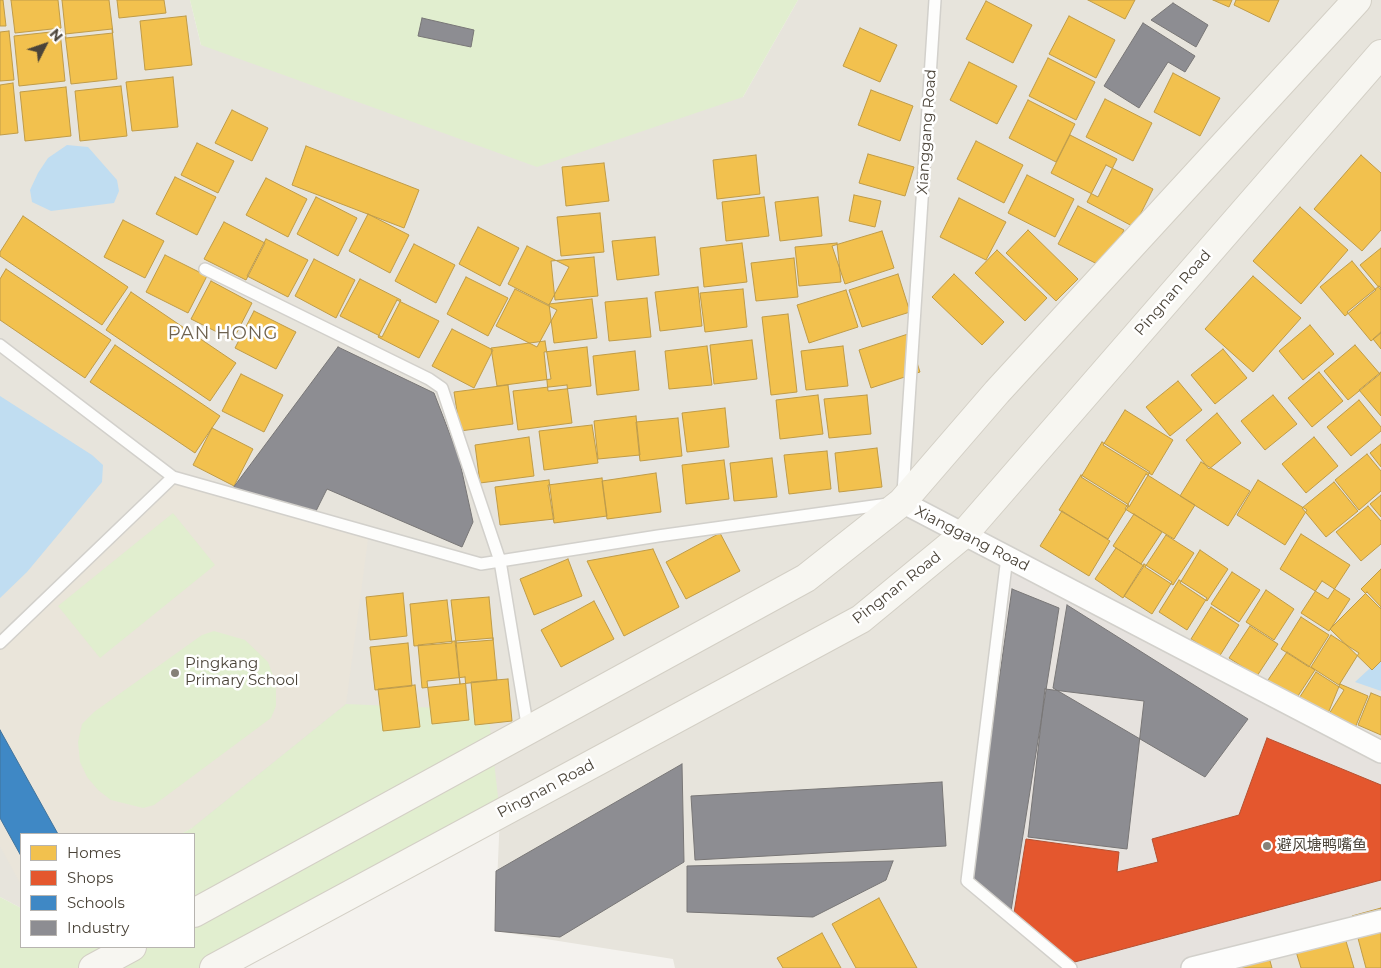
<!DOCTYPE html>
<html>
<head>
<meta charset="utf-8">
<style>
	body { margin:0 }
	#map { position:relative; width:1381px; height:968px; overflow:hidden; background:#f4f2ee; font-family:Montserrat,sans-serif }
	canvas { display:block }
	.legend { position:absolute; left:20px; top:833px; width:175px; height:115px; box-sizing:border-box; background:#fff; border:1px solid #b7b4b0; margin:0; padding:6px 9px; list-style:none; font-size:15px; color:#4b4439 }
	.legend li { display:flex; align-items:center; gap:10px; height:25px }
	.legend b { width:25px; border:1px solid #b7b4b0 }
	.north { position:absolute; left:20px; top:20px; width:50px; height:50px; -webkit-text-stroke:4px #fff; paint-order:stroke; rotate:49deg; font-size:14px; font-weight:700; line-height:20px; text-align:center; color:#4b4439 }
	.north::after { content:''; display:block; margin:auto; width:18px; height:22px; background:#4b4439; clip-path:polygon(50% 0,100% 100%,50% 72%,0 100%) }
</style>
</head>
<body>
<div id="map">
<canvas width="1381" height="968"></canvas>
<ul class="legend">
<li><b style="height:14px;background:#f2c14e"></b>Homes</li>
<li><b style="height:14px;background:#e4572e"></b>Shops</li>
<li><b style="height:14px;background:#3f88c5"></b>Schools</li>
<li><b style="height:14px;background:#8d8d92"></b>Industry</li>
</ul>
<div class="north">N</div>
</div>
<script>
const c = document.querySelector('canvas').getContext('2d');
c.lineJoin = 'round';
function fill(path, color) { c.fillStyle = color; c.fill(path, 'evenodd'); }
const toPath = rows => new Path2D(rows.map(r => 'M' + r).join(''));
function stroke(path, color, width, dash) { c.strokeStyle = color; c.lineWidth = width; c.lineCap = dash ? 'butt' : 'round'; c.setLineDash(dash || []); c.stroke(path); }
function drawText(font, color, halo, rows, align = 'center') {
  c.font = font + ' Montserrat,"Noto Sans SC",sans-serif'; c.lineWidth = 5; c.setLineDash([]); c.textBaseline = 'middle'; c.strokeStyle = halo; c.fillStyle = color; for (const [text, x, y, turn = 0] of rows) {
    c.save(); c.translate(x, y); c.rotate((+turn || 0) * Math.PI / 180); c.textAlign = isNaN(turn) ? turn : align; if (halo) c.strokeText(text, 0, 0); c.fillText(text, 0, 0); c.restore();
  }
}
fill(toPath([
	[0,0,190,0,201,45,743,97,798,0,1381,0,1381,752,1071,968,675,968,673,959,495,931,500,814,192,828,181,834,21,834,21,908,0,897],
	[1381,921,1381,968,1192,968]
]), '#e7e4dc');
fill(toPath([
	[1007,557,1381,752,1381,921,1192,968,1071,968,967,881]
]), '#e6e2de');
fill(toPath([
	[173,477,369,532,346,704,192,828,181,834,21,834,21,885,0,846,0,643]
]), '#eae5da');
fill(toPath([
	[190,0,798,0,743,97,537,167,201,45],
	[173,513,215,565,100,658,58,606],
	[214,631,245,640,268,662,276,684,276,706,271,718,154,805,143,808,111,800,98,790,87,777,80,762,78,742,82,724,94,712,202,635],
	[346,704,488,710,500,814,214,968,0,968,0,897,21,908,21,947,194,947,194,834,181,834,192,828]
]), '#e1eecf');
fill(toPath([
	[67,145,88,147,117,180,119,191,114,203,51,211,32,202,30,190,38,173,48,158],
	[0,396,92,455,103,465,102,482,27,572,0,598],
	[1381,658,1381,691,1355,682]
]), '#c0ddf1');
const homes = toPath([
	[0,0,3,0,6,26,0,26,0,0],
	[11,0,58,0,61,28,15,33,11,0],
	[62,0,109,0,113,33,66,38,62,0],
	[117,0,164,0,166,13,119,18,117,0],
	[1088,0,1135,0,1125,19,1088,0],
	[1213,0,1232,0,1229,7,1213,0],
	[1236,0,1279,0,1269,22,1234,5,1236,0],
	[986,1,1032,25,1013,63,966,39,986,1],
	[186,16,192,65,145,70,140,21,186,16],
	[1069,16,1115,40,1096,78,1049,54,1069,16],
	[860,28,897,45,880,82,843,66,860,28],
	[112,29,117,79,71,84,65,34,112,29],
	[9,31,14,80,0,81,0,32,9,31],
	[60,31,65,81,19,86,14,36,60,31],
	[1048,58,1095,82,1076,120,1029,96,1048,58],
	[969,62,1017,86,997,124,950,100,969,62],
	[1173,73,1220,98,1200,136,1154,112,1173,73],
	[173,77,178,127,132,131,126,82,173,77],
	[13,83,18,133,0,135,0,85,13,83],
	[121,86,127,136,80,141,75,91,121,86],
	[66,87,71,136,25,141,20,92,66,87],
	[871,90,913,106,900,141,858,125,871,90],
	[1105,99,1152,123,1133,161,1086,137,1105,99],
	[1028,100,1075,124,1056,162,1009,138,1028,100],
	[232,110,268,128,252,161,215,143,232,110],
	[1070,135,1117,159,1098,197,1051,173,1070,135],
	[976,141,1023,165,1004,203,957,179,976,141],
	[197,143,234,161,218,193,181,175,197,143],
	[306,146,419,190,404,228,292,185,306,146],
	[868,154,914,167,905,196,859,183,868,154],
	[756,155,760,194,717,199,713,160,756,155],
	[1361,155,1381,173,1381,230,1362,251,1314,209,1361,155],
	[604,163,609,201,566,206,562,167,604,163],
	[1106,165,1153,189,1134,227,1087,202,1106,165],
	[1027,175,1074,199,1055,237,1008,213,1027,175],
	[175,177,216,197,197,235,156,214,175,177],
	[266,178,307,199,288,237,246,215,266,178],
	[854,195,881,201,875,227,849,221,854,195],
	[316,197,357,218,338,256,297,234,316,197],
	[764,197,769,236,726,241,722,202,764,197],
	[818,197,822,236,780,241,775,202,818,197],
	[959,198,1006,222,986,260,940,237,959,198],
	[1078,206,1124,230,1105,268,1058,244,1078,206],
	[1300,207,1348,250,1301,304,1253,261,1300,207],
	[600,213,604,252,561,256,557,217,600,213],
	[368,214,409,235,390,273,349,251,368,214],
	[23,216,128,287,102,325,0,256,0,252,23,216],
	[123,220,164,241,145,278,104,257,123,220],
	[224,222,265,243,246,280,204,259,224,222],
	[478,227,519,248,500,286,459,264,478,227],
	[1028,230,1078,279,1056,301,1006,253,1028,230],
	[882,231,894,268,845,284,832,246,882,231],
	[655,237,659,275,617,280,612,241,655,237],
	[266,239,308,260,288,297,247,276,266,239],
	[742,243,747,282,704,287,700,248,742,243],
	[837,243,841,282,799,286,795,247,837,243],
	[414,244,455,265,436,303,395,281,414,244],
	[527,246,569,267,549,305,508,284,527,246],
	[1381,248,1381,290,1360,265,1381,248],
	[997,250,1047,298,1025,321,975,273,997,250],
	[165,255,207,276,188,313,146,292,165,255],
	[594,257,598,296,555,300,551,261,594,257],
	[794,258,798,297,756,301,751,263,794,258],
	[314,259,355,280,336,318,295,296,314,259],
	[1352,261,1376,290,1345,316,1320,287,1352,261],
	[6,269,111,340,85,378,0,320,0,279,6,269],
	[898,274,910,312,862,327,849,290,898,274],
	[954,274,1004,322,982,345,932,297,954,274],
	[1253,276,1301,318,1253,372,1205,329,1253,276],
	[466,277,508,298,488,336,447,314,466,277],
	[360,279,401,300,382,337,340,316,360,279],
	[211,281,252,303,233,340,191,319,211,281],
	[1379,286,1381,288,1381,333,1371,341,1347,312,1379,286],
	[698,287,702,326,660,331,655,292,698,287],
	[515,289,557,310,537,347,496,326,515,289],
	[743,289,747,327,705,332,700,293,743,289],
	[846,290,858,327,809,343,797,305,846,290],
	[131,292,236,363,210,401,106,330,131,292],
	[647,298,651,337,609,341,605,302,647,298],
	[592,299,597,338,554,343,549,304,592,299],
	[397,300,439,321,419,358,378,337,397,300],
	[254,311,296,332,276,369,235,348,254,311],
	[788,314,797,392,771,395,762,317,788,314],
	[1310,325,1334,354,1303,380,1279,351,1310,325],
	[452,329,493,350,474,388,432,366,452,329],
	[1381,332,1381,349,1373,339,1381,332],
	[908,334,920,372,871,388,859,350,908,334],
	[752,340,757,379,714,384,710,345,752,340],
	[545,341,551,379,497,386,491,348,545,341],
	[115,345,220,416,195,453,90,382,115,345],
	[1355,345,1380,374,1348,400,1324,371,1355,345],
	[707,346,712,385,669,389,665,351,707,346],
	[843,346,848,386,806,390,801,351,843,346],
	[587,347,591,386,548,391,544,352,587,347],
	[1223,349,1247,378,1215,404,1191,375,1223,349],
	[635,351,639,390,597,395,593,356,635,351],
	[1319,372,1343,401,1312,427,1288,398,1319,372],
	[1381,372,1381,416,1359,390,1381,372],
	[241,374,283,395,264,432,222,411,241,374],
	[1178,381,1202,410,1170,436,1146,407,1178,381],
	[508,385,513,424,460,431,454,392,508,385],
	[567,385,572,423,518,430,513,391,567,385],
	[818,395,823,434,780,439,776,400,818,395],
	[867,395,871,434,829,438,824,399,867,395],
	[1273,395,1297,424,1265,450,1241,421,1273,395],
	[1359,400,1381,427,1381,431,1351,456,1327,427,1359,400],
	[725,408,729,447,687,452,682,413,725,408],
	[1125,410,1173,440,1152,475,1103,445,1125,410],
	[1217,413,1241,443,1209,469,1186,440,1217,413],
	[636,416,640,455,598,459,594,421,636,416],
	[678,418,682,456,640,461,636,422,678,418],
	[592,425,598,463,544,470,539,431,592,425],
	[212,428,253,449,234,486,193,465,212,428],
	[529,437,534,476,480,483,475,445,529,437],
	[1314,437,1338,466,1306,493,1282,464,1314,437],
	[1102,442,1150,472,1129,507,1081,477,1102,442],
	[1381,444,1381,467,1370,453,1381,444],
	[877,448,882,487,839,492,835,453,877,448],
	[827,451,831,489,789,494,784,455,827,451],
	[1367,454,1381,471,1381,491,1359,510,1335,480,1367,454],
	[772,458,777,497,734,501,730,463,772,458],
	[724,460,729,499,686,504,682,465,724,460],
	[1201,462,1250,491,1228,526,1180,496,1201,462],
	[656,473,661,512,607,519,602,481,656,473],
	[1146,474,1195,505,1174,539,1125,509,1146,474],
	[1081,475,1129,505,1108,539,1059,510,1081,475],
	[602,478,607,516,554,523,548,485,602,478],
	[549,480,554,519,500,525,495,487,549,480],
	[1258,480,1307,510,1285,545,1237,515,1258,480],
	[1334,482,1358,511,1326,537,1302,508,1334,482],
	[1381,495,1381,517,1370,504,1381,495],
	[1368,506,1381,521,1381,544,1361,561,1336,532,1368,506],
	[1062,511,1110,541,1089,576,1040,546,1062,511],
	[1134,514,1162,532,1141,564,1113,546,1134,514],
	[720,533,740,571,686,599,666,562,720,533],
	[1301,534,1350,565,1328,599,1280,569,1301,534],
	[1166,535,1194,553,1173,585,1145,567,1166,535],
	[1116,548,1144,566,1123,598,1095,579,1116,548],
	[653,549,679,607,624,636,587,561,653,549],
	[1200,550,1228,569,1207,601,1180,583,1200,550],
	[568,559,582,596,534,615,520,579,568,559],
	[1144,564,1172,582,1152,614,1124,596,1144,564],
	[1381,569,1381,609,1361,589,1381,569],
	[1232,572,1260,590,1239,622,1211,604,1232,572],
	[1179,580,1207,598,1187,630,1159,612,1179,580],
	[1322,581,1350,599,1329,631,1301,613,1322,581],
	[1266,590,1294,609,1274,640,1246,622,1266,590],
	[1367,592,1381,607,1381,661,1372,670,1330,629,1367,592],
	[403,593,407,636,370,640,366,597,403,593],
	[489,597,493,640,456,643,451,600,489,597],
	[447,600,452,643,414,646,410,604,447,600],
	[594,601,614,639,561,667,541,630,594,601],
	[1211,607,1239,625,1219,657,1191,639,1211,607],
	[1301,617,1329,635,1309,667,1281,649,1301,617],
	[1250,626,1278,644,1257,676,1229,658,1250,626],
	[1331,635,1359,653,1339,685,1311,667,1331,635],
	[493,638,497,680,460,684,456,641,493,638],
	[455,641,460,684,422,688,418,645,455,641],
	[408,643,412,686,375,690,370,647,408,643],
	[1287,652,1315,670,1294,702,1266,683,1287,652],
	[1316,672,1344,690,1324,722,1296,703,1316,672],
	[465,677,469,720,432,724,427,681,465,677],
	[508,679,512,721,475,725,471,682,508,679],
	[1340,684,1368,696,1355,728,1327,716,1340,684],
	[415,685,420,727,383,731,378,689,415,685],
	[1371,693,1381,697,1381,735,1358,725,1371,693],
	[879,898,917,968,856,968,832,924,879,898],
	[1381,908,1381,968,1366,968,1352,916,1381,908],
	[1340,921,1354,968,1301,968,1291,935,1340,921],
	[822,933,841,968,783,968,777,958,822,933],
	[1268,954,1272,968,1220,968,1268,954]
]);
fill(homes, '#f2c14e');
stroke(homes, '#c09c48', 1);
const shops = toPath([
	[1267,738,1381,785,1381,880,1071,963,1014,913,1026,839,1119,852,1117,872,1158,862,1152,839,1239,815,1267,738]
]);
fill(shops, '#e4572e');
stroke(shops, '#b65131', 1);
const schools = toPath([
	[0,730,58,834,21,834,21,856,0,818,0,730]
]);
fill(schools, '#3f88c5');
stroke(schools, '#43749b', 1);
const industry = toPath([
	[1173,3,1208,25,1196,47,1151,20,1173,3],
	[422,18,474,30,471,47,418,36,422,18],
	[1143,23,1195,56,1185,72,1168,62,1139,108,1104,86,1143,23],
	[338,347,434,393,459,458,473,522,462,547,327,489,316,511,233,488,338,347],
	[1012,589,1059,608,1011,911,971,878,1012,589],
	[1067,605,1248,719,1205,777,1053,688,1067,605],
	[1045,689,1144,701,1127,849,1028,837,1045,689],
	[682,764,684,862,560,937,495,931,496,871,682,764],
	[942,782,946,846,695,860,691,796,942,782],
	[893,861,886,880,813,917,687,912,687,866,893,861]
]);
fill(industry, '#8d8d92');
stroke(industry, '#797777', 1);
const lane = toPath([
	[205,269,429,379,442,388,500,561,528,730],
	[0,345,173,477],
	[903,493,935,0],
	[1007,557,967,881,1071,968],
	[0,643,173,477,481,564,658,536,888,504]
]);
const street = toPath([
	[902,502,1381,752],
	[1192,968,1381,921]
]);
const secondary = toPath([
	[194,913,806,578,902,502,997,392,1357,0],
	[93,968,132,947],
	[214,968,861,619,964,534,1381,54]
]);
stroke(lane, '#d2d0cb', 14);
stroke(street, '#d2d0cb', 24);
stroke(secondary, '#d3cfc5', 30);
stroke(lane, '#fdfdfc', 11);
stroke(street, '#fdfdfc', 21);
stroke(secondary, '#f7f6f1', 28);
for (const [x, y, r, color] of [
	[175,673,5,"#868178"],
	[1267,846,5,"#868178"]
]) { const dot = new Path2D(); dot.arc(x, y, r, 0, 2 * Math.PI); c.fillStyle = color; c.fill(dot); stroke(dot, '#fff', 2); }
drawText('15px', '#4b4439', '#fff', [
	["Xianggang Road",927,132,-86],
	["Pingnan Road",1173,293,-49],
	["Xianggang Road",972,539,27],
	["Pingnan Road",897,588,-38],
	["Pingnan Road",546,789,-28]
]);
drawText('15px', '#4b4439', '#fff', [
	["Pingkang",185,664],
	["Primary School",185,681],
	["避风塘鸭嘴鱼",1277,846]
], 'left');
c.letterSpacing = '1px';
drawText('18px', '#6e6250', '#fff', [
	["PAN HONG",223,334]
]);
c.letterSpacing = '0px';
</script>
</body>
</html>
